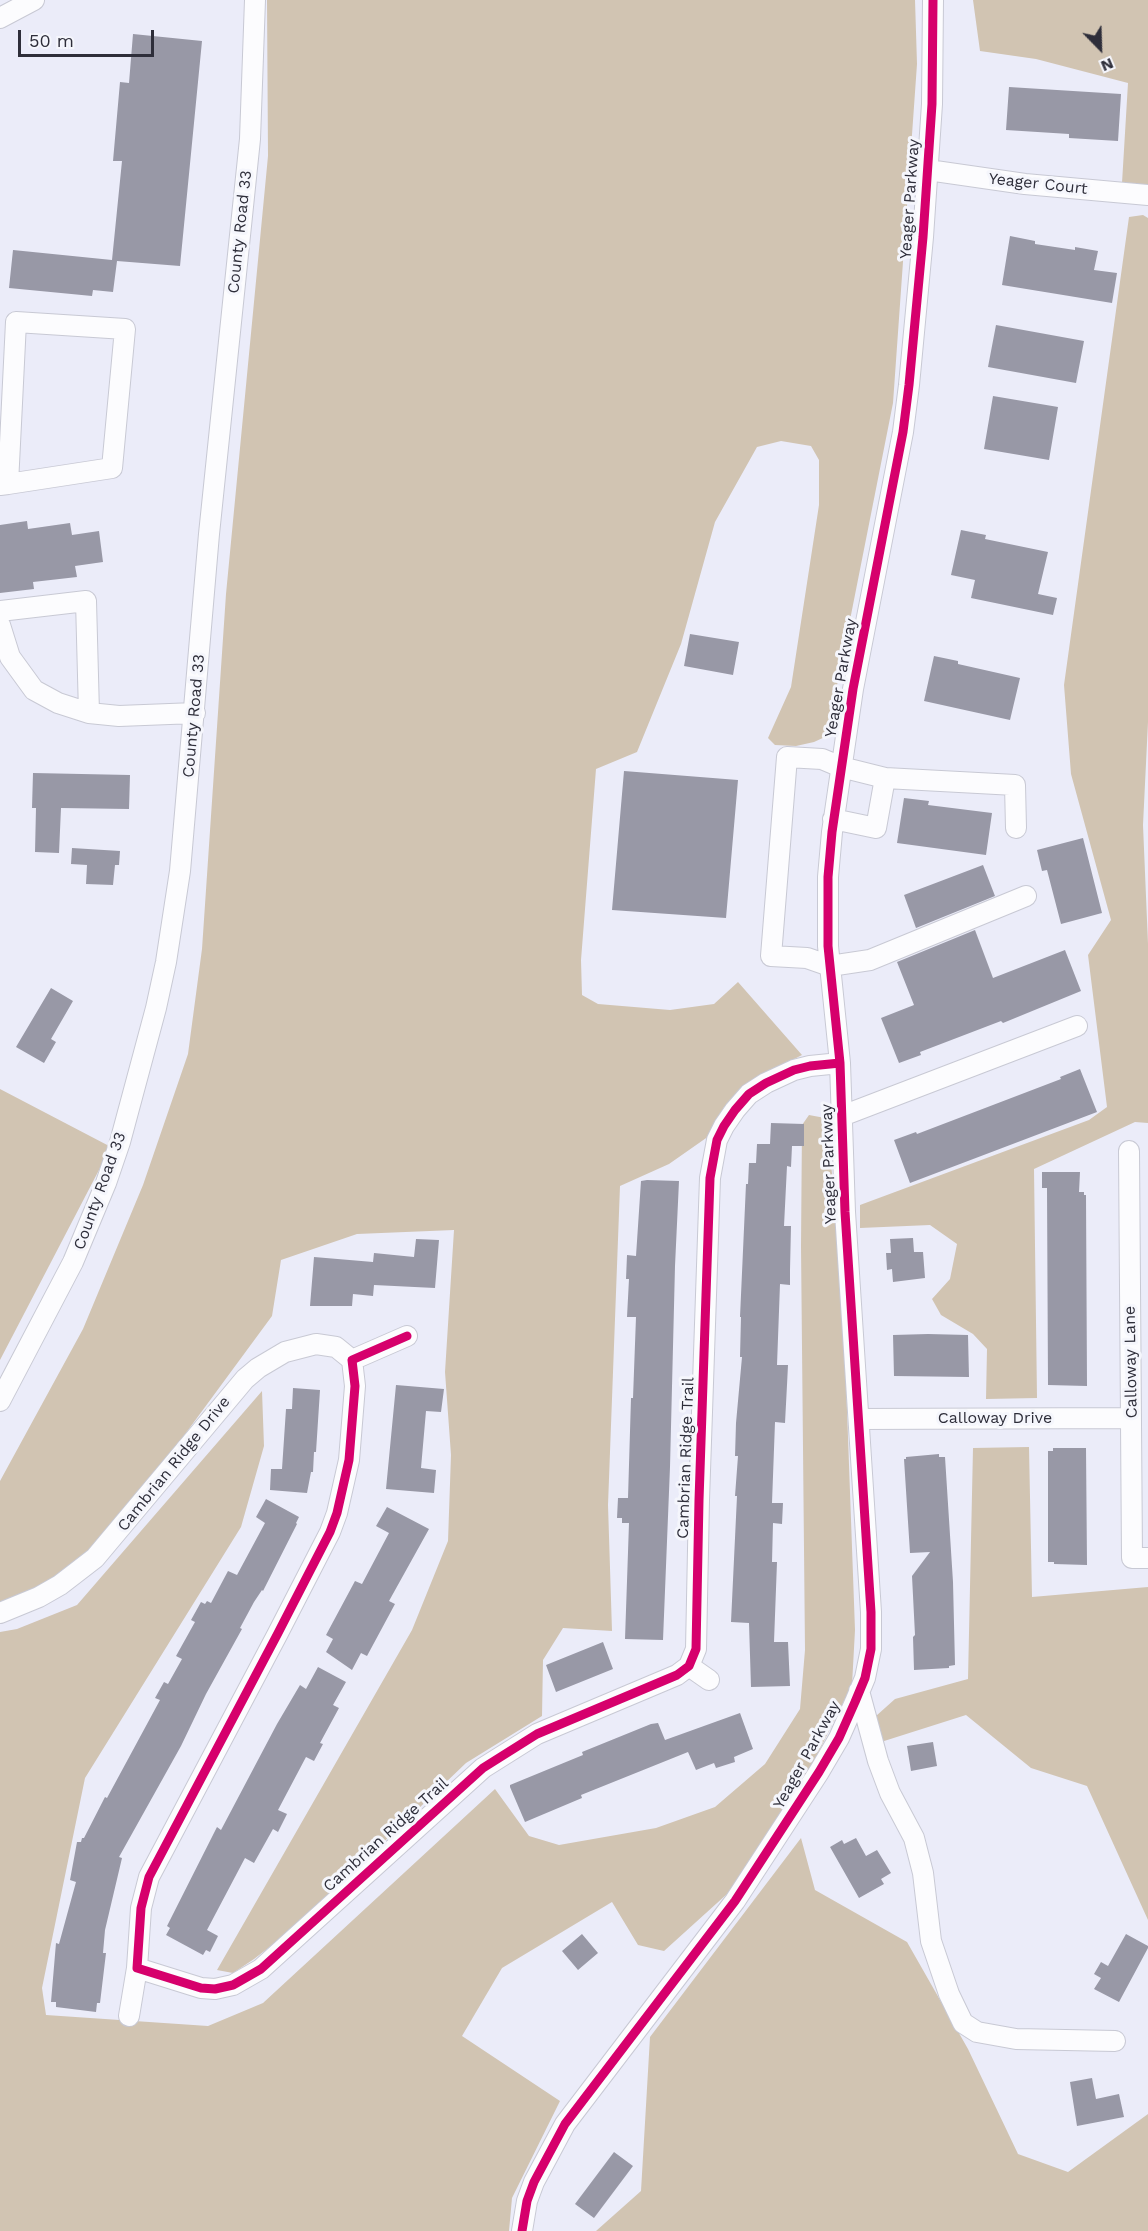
<!DOCTYPE html>
<html>
<head>
<meta charset="utf-8">
<style>
	body { margin:0 }
	#map { position:relative; width:1148px; height:2231px; overflow:hidden; background:#ebecf9; font-family:"Work Sans",sans-serif }
	canvas { display:block }
	.north { position:absolute; left:1070px; top:18px; width:60px; height:60px; -webkit-text-stroke:4px #f5f6fc; paint-order:stroke; rotate:157deg; font-size:16px; font-weight:700; line-height:24px; text-align:center; color:#2e2e3a }
	.north::after { content:''; display:block; margin:auto; width:21px; height:27px; background:#2e2e3a; clip-path:polygon(50% 0,100% 100%,50% 72%,0 100%) }
	.scale { position:absolute; left:18px; top:30px; width:136px; height:27px; box-sizing:border-box; border:3px solid #2e2e3a; border-top:0; padding-left:8px; font-size:18px; line-height:21px; white-space:nowrap; color:#2e2e3a; -webkit-text-stroke:4px #f5f6fc; paint-order:stroke }
</style>
</head>
<body>
<div id="map">
<canvas width="1148" height="2231"></canvas>
<div class="north">N</div>
<div class="scale">50 m</div>
</div>
<script>
const c = document.querySelector('canvas').getContext('2d');
c.lineJoin = 'round';
function fill(path, color) { c.fillStyle = color; c.fill(path, 'evenodd'); }
const toPath = rows => new Path2D(rows.map(r => 'M' + r).join(''));
function stroke(path, color, width, dash) { c.strokeStyle = color; c.lineWidth = width; c.lineCap = dash ? 'butt' : 'round'; c.setLineDash(dash || []); c.stroke(path); }
function drawText(font, color, halo, rows, align = 'center') {
  c.font = font + ' "Work Sans",sans-serif'; c.lineWidth = 6; c.setLineDash([]); c.textBaseline = 'middle'; c.strokeStyle = halo; c.fillStyle = color; for (const [text, x, y, turn = 0] of rows) {
    c.save(); c.translate(x, y); c.rotate((+turn || 0) * Math.PI / 180); c.textAlign = isNaN(turn) ? turn : align; if (halo) c.strokeText(text, 0, 0); c.fillText(text, 0, 0); c.restore();
  }
}
fill(toPath([
	[267,0,915,0,917,64,893,403,827,736,814,742,796,746,775,745,768,738,791,687,819,505,819,460,811,446,781,441,757,447,715,522,681,644,637,752,596,769,581,960,582,995,598,1004,670,1010,714,1004,738,982,802,1055,754,1080,724,1107,709,1136,669,1164,620,1186,608,1505,612,1631,563,1628,543,1660,542,1716,466,1763,294,1928,254,1959,233,1973,217,1970,412,1630,448,1541,451,1455,445,1372,454,1230,357,1234,281,1260,272,1316,113,1532,51,1580,18,1599,0,1603,0,1481,83,1329,143,1185,188,1054,202,949,226,594,268,156],
	[973,0,1148,0,1148,185,1122,183,1128,83,1036,59,980,51],
	[1143,215,1148,218,1148,722,1143,825,1148,944,1148,1123,1135,1122,1034,1169,1037,1398,986,1399,987,1349,973,1334,941,1315,932,1299,950,1279,957,1244,930,1225,860,1228,860,1205,1089,1120,1107,1107,1088,955,1111,920,1071,774,1064,685,1129,217],
	[0,1089,111,1147,0,1360],
	[809,1115,825,1118,841,1244,855,1630,852,1685,808,1773,727,1894,664,1951,638,1945,612,1902,502,1968,462,2036,560,2101,512,2198,509,2231,0,2231,0,1632,17,1629,77,1605,262,1391,264,1446,241,1527,85,1778,42,1988,46,2015,208,2026,263,2003,495,1789,529,1836,559,1845,656,1828,715,1807,765,1764,800,1709,805,1650,801,1246,802,1125],
	[1029,1447,1032,1597,1148,1587,1148,1920,1087,1786,1031,1768,966,1715,881,1742,876,1716,895,1699,968,1679,973,1448],
	[801,1838,815,1890,907,1942,968,2049,1018,2154,1068,2172,1148,2114,1148,2231,596,2231,641,2191,650,2037]
]), '#d1c4b2');
fill(toPath([
	[133,34,202,41,180,266,117,261,113,292,93,290,92,296,9,288,13,250,112,260,122,161,113,161,120,82,129,83],
	[1009,87,1121,94,1118,141,1069,138,1069,134,1006,130],
	[1010,236,1035,241,1035,244,1075,250,1075,247,1098,251,1094,270,1117,273,1112,303,1002,285],
	[996,325,1084,341,1076,383,988,367],
	[993,396,1058,407,1049,460,984,449],
	[27,521,28,529,70,523,72,535,99,531,103,562,75,566,77,577,33,582,34,589,0,593,0,525],
	[961,530,986,535,985,539,1048,552,1038,594,1057,598,1053,615,971,598,975,580,951,575],
	[690,634,739,642,733,675,684,666],
	[934,656,958,661,958,664,1020,678,1010,720,924,701],
	[624,771,738,780,726,918,612,910],
	[33,773,130,775,129,809,61,808,59,853,35,852,36,808,32,808],
	[904,798,929,801,928,805,992,813,986,855,897,843],
	[1083,838,1102,913,1061,924,1047,870,1042,871,1037,850],
	[72,848,120,851,119,865,115,865,113,885,86,884,87,865,71,864],
	[983,865,995,896,916,928,904,895],
	[975,930,993,978,1065,950,1081,991,1003,1023,1001,1021,920,1052,921,1055,899,1063,881,1018,914,1005,897,962],
	[51,988,73,1001,51,1039,56,1042,44,1063,16,1047],
	[1080,1069,1097,1112,910,1183,894,1140,916,1132,917,1134,1061,1079,1060,1077],
	[771,1123,804,1124,804,1146,792,1146,791,1167,787,1166,784,1226,791,1226,790,1270,790,1285,780,1284,777,1365,788,1365,787,1385,785,1423,775,1422,772,1503,783,1503,782,1524,773,1523,772,1562,777,1562,774,1642,788,1642,790,1686,751,1687,749,1623,731,1622,737,1496,735,1496,738,1456,735,1456,736,1423,742,1357,740,1357,741,1317,740,1317,746,1184,748,1184,749,1163,756,1163,757,1144,770,1144],
	[1042,1172,1080,1172,1079,1192,1084,1192,1084,1195,1086,1195,1087,1386,1048,1385,1047,1188,1042,1188],
	[647,1180,679,1181,675,1266,670,1467,663,1640,625,1639,629,1523,622,1523,622,1518,617,1518,618,1498,628,1498,631,1398,633,1398,636,1317,627,1317,629,1279,626,1279,627,1255,636,1256,641,1181],
	[913,1238,914,1252,923,1252,925,1278,893,1282,892,1269,887,1270,886,1253,891,1253,890,1239],
	[416,1239,439,1240,435,1288,374,1285,373,1296,353,1294,352,1306,310,1306,314,1257,373,1262,374,1253,414,1257],
	[928,1334,968,1335,969,1377,894,1376,893,1335],
	[396,1385,444,1389,441,1412,426,1411,421,1468,436,1470,434,1493,386,1489],
	[293,1388,320,1390,316,1452,314,1452,313,1472,311,1472,307,1493,270,1490,271,1469,282,1469,286,1409,292,1409],
	[1053,1448,1086,1448,1087,1565,1054,1564,1054,1562,1048,1562,1048,1451,1053,1451],
	[939,1454,939,1457,945,1457,953,1582,955,1665,949,1666,949,1668,914,1670,913,1637,915,1635,912,1576,930,1552,910,1553,904,1459,906,1459,906,1457],
	[266,1499,299,1517,296,1523,297,1524,263,1591,262,1590,254,1602,240,1628,242,1629,206,1694,181,1746,119,1857,122,1858,105,1930,103,1953,106,1953,100,2003,97,2003,96,2012,56,2007,56,2002,51,2002,56,1943,59,1944,76,1882,70,1880,77,1842,81,1842,82,1838,84,1838,105,1797,107,1798,160,1700,155,1698,164,1682,168,1684,182,1659,176,1656,195,1622,191,1620,201,1602,205,1604,207,1601,211,1603,228,1571,237,1575,265,1523,256,1517],
	[387,1507,429,1529,389,1601,395,1604,367,1656,361,1653,352,1670,326,1652,333,1639,326,1635,355,1581,362,1584,389,1533,376,1526],
	[603,1642,613,1669,556,1692,546,1665],
	[318,1667,346,1682,333,1705,339,1708,320,1743,323,1744,314,1761,306,1757,278,1810,287,1814,278,1832,273,1829,254,1863,245,1858,207,1930,218,1936,210,1952,206,1950,203,1955,166,1935,170,1928,167,1926,217,1827,221,1830,277,1724,300,1685,306,1689],
	[740,1713,753,1749,734,1757,735,1762,716,1768,714,1763,696,1770,688,1752,581,1795,582,1798,525,1822,510,1787,510,1785,583,1755,582,1752,651,1724,658,1723,665,1740],
	[933,1742,937,1766,911,1771,907,1746],
	[856,1838,866,1856,877,1850,891,1873,881,1879,884,1884,859,1898,830,1847,842,1840,844,1844],
	[582,1934,598,1953,578,1970,562,1951],
	[1126,1934,1148,1946,1148,1948,1119,2002,1094,1989,1101,1978,1094,1974,1101,1962,1108,1966],
	[1092,2078,1096,2099,1119,2094,1124,2117,1077,2126,1070,2082],
	[614,2152,633,2166,594,2218,575,2204]
]), '#9898a6');
const minor = toPath([
	[0,18,34,0],
	[928,170,1025,184,1148,195],
	[0,485,8,484,112,468,125,329,16,322,8,484],
	[0,611,86,601,89,713],
	[0,625,10,657,34,690,58,703,89,713,119,716,195,713],
	[885,778,1015,785,1016,828],
	[833,819,876,828,885,778,841,767,822,759,787,757,771,956,807,958,830,966,870,960,1026,896],
	[842,1116,1077,1026],
	[1129,1151,1132,1558,1148,1558],
	[407,1336,352,1360,355,1386,349,1460,337,1513,330,1532,277,1635,149,1877,141,1908,137,1968,201,1988,215,1989,233,1985,261,1969,483,1768,537,1734,677,1675,689,1666,696,1649,699,1500,710,1178,717,1140,724,1126,735,1110,749,1094,766,1083,794,1070,810,1066,840,1063],
	[0,1401,73,1262,106,1183,120,1142,156,1008,166,962,180,871,209,534,250,139,255,0],
	[859,1419,1131,1418],
	[0,1613,39,1597,60,1585,95,1558,245,1379,258,1368,285,1352,316,1344,336,1347,352,1360],
	[689,1666,709,1680],
	[859,1691,878,1761,890,1793,914,1838,923,1873,931,1941,949,1994,963,2023,977,2032,1016,2039,1115,2041],
	[129,2016,137,1968],
	[522,2231,527,2201,534,2182,565,2124,735,1901,819,1772,839,1738,855,1702,865,1678,871,1649,871,1612,845,1212,840,1063,828,946,828,877,832,832,853,689,903,432,909,385,923,237,932,104,933,0]
]);
stroke(minor, '#c8c9d4', 22);
stroke(minor, '#fcfcfe', 20);
stroke(toPath([
	[407,1336,352,1360,355,1386,349,1460,337,1513,330,1532,277,1635,149,1877,141,1908,137,1968,201,1988,215,1989,233,1985,261,1969,483,1768,537,1734,677,1675,689,1666,696,1649,699,1500,710,1178,717,1140,724,1126,735,1110,749,1094,766,1083,794,1070,810,1066,840,1063],
	[522,2231,527,2201,534,2182,565,2124,735,1901,819,1772,839,1738,855,1702,865,1678,871,1649,871,1612,845,1212,840,1063,828,946,828,877,832,832,853,689,903,432,909,385,923,237,932,104,933,0]
]), '#d6006c', 9);
drawText('16px', '#2e2e3a', '#f5f6fc', [
	["Yeager Court",1038,184,6],
	["Yeager Parkway",910,199,-86],
	["County Road 33",240,232,-84],
	["Yeager Parkway",841,678,-80],
	["County Road 33",194,716,-85],
	["Yeager Parkway",829,1164,-92],
	["County Road 33",100,1191,-70],
	["Calloway Lane",1131,1362,-91],
	["Calloway Drive",995,1418],
	["Cambrian Ridge Trail",686,1458,-88],
	["Cambrian Ridge Drive",174,1464,-51],
	["Yeager Parkway",807,1755,-61],
	["Cambrian Ridge Trail",386,1835,-42]
]);
</script>
</body>
</html>
